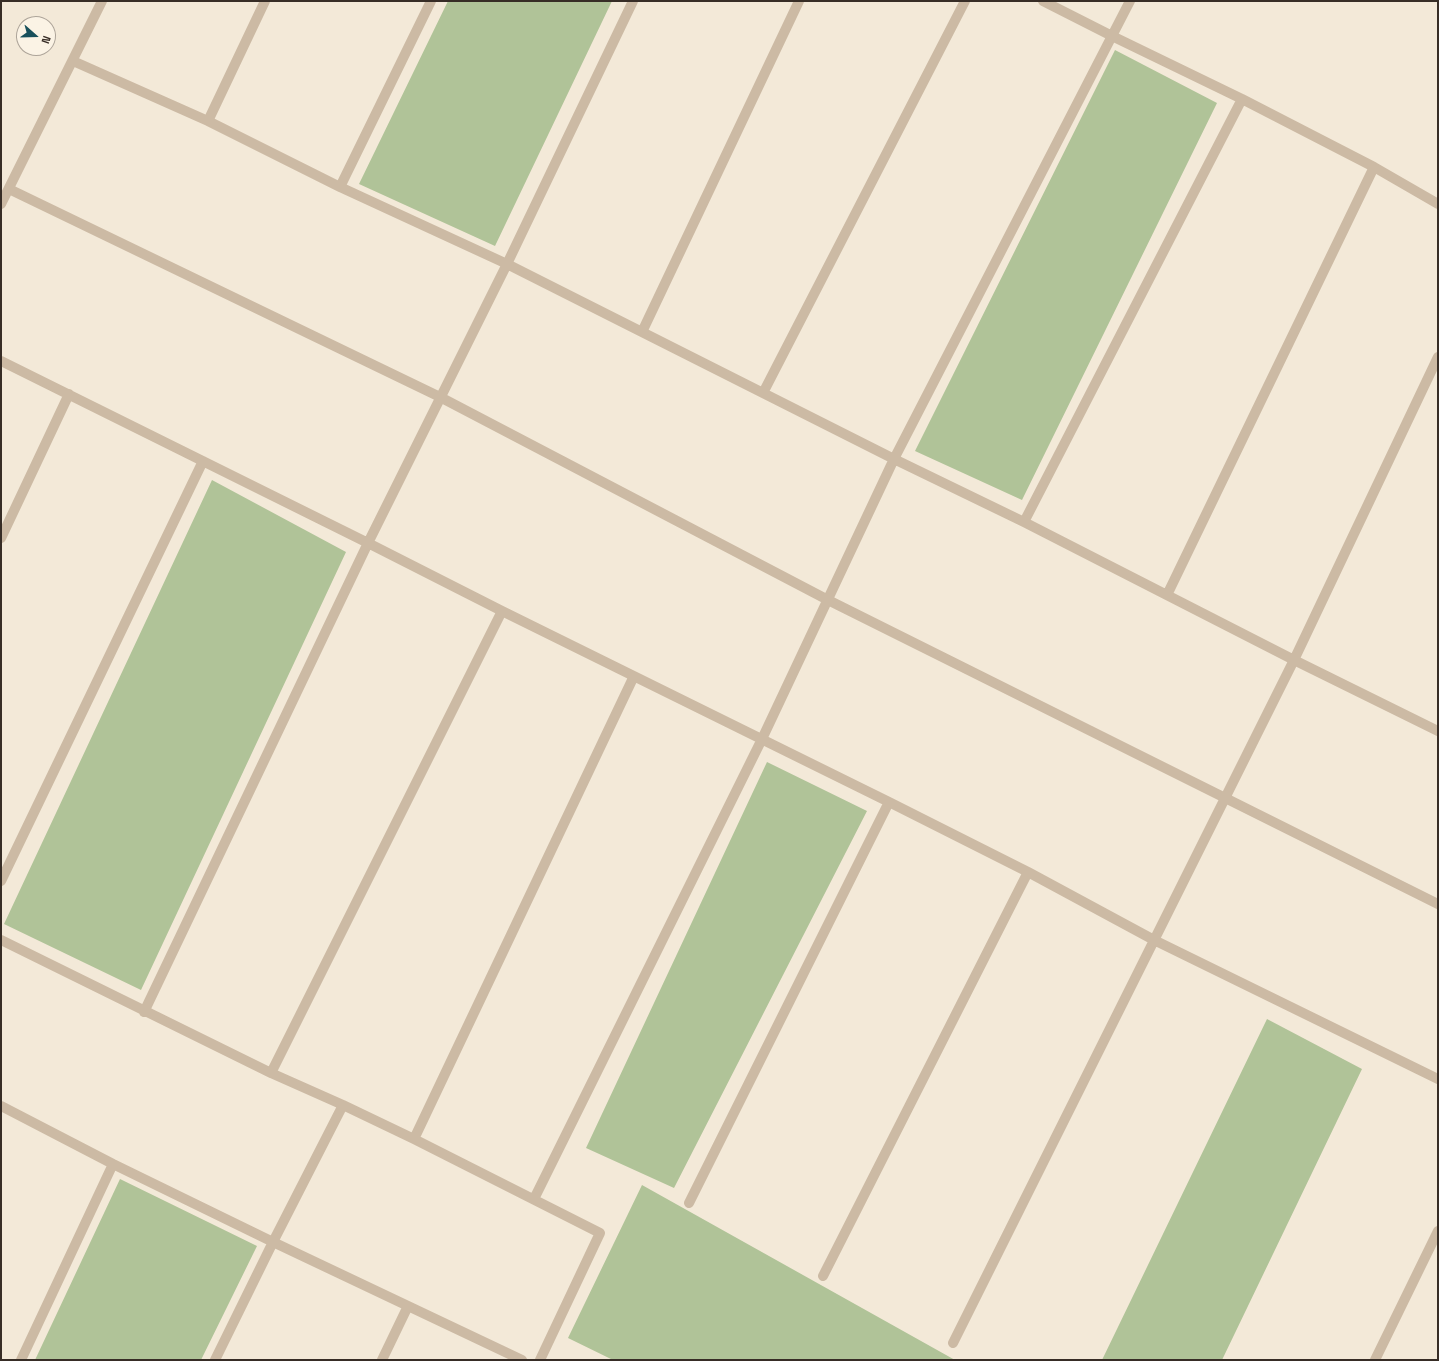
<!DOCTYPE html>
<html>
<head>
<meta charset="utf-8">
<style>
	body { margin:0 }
	#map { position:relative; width:1439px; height:1361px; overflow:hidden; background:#f3e9d8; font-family:"Space Grotesk",sans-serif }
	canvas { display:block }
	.frame { position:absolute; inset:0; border:2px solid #372d26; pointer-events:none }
	.north { position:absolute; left:16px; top:16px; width:40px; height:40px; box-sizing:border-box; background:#fbf3e5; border:1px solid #ada499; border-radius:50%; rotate:110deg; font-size:11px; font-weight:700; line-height:16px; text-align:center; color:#372d26 }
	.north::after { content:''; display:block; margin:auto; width:14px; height:18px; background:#19505b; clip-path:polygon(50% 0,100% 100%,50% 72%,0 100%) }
</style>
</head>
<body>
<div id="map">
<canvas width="1439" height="1361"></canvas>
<div class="frame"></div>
<div class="north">N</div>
</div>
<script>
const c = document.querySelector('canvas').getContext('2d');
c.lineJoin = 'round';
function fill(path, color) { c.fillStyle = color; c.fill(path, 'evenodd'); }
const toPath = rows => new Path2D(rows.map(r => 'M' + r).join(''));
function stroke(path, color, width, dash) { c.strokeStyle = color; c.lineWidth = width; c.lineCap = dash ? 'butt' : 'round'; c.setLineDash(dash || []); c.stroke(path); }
fill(toPath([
	[448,1,612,1,495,246,359,184],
	[1115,50,1217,103,1022,500,915,451],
	[212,480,346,552,141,990,4,924],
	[767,762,867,811,674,1188,586,1148],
	[1267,1019,1362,1069,1222,1360,1102,1360],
	[120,1179,257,1246,201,1360,35,1360],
	[642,1185,955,1360,613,1360,568,1338]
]), '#b0c398');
stroke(toPath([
	[1043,1,1112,36,1242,99,1374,167,1167,595],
	[73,61,208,121,340,187,507,264,894,459,1024,522,1294,660,1438,731],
	[208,121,265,1],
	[1374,167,1438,204],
	[340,187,431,1],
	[9,189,440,397,828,600,1438,904],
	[1,204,102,1],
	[642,332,799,1],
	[1,361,368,543,502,611,889,802,1028,872,1154,940,1438,1079],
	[763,393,965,1],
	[1024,522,1242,99],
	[1,538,69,394],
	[1,881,203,461],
	[1,940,271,1073,343,1105,414,1139,600,1233,540,1360],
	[144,1012,368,543,507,264,633,1],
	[271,1073,502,611],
	[1,1106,113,1164,273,1242,522,1360],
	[414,1139,634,676],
	[534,1199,762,739,894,459,1130,1],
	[689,1203,889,802],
	[823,1276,1028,872],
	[953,1343,1294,660,1438,357],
	[21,1360,113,1164],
	[215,1360,273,1242,343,1105],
	[382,1360,408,1306],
	[1375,1360,1438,1231]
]), '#ccbaa4', 10);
</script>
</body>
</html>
